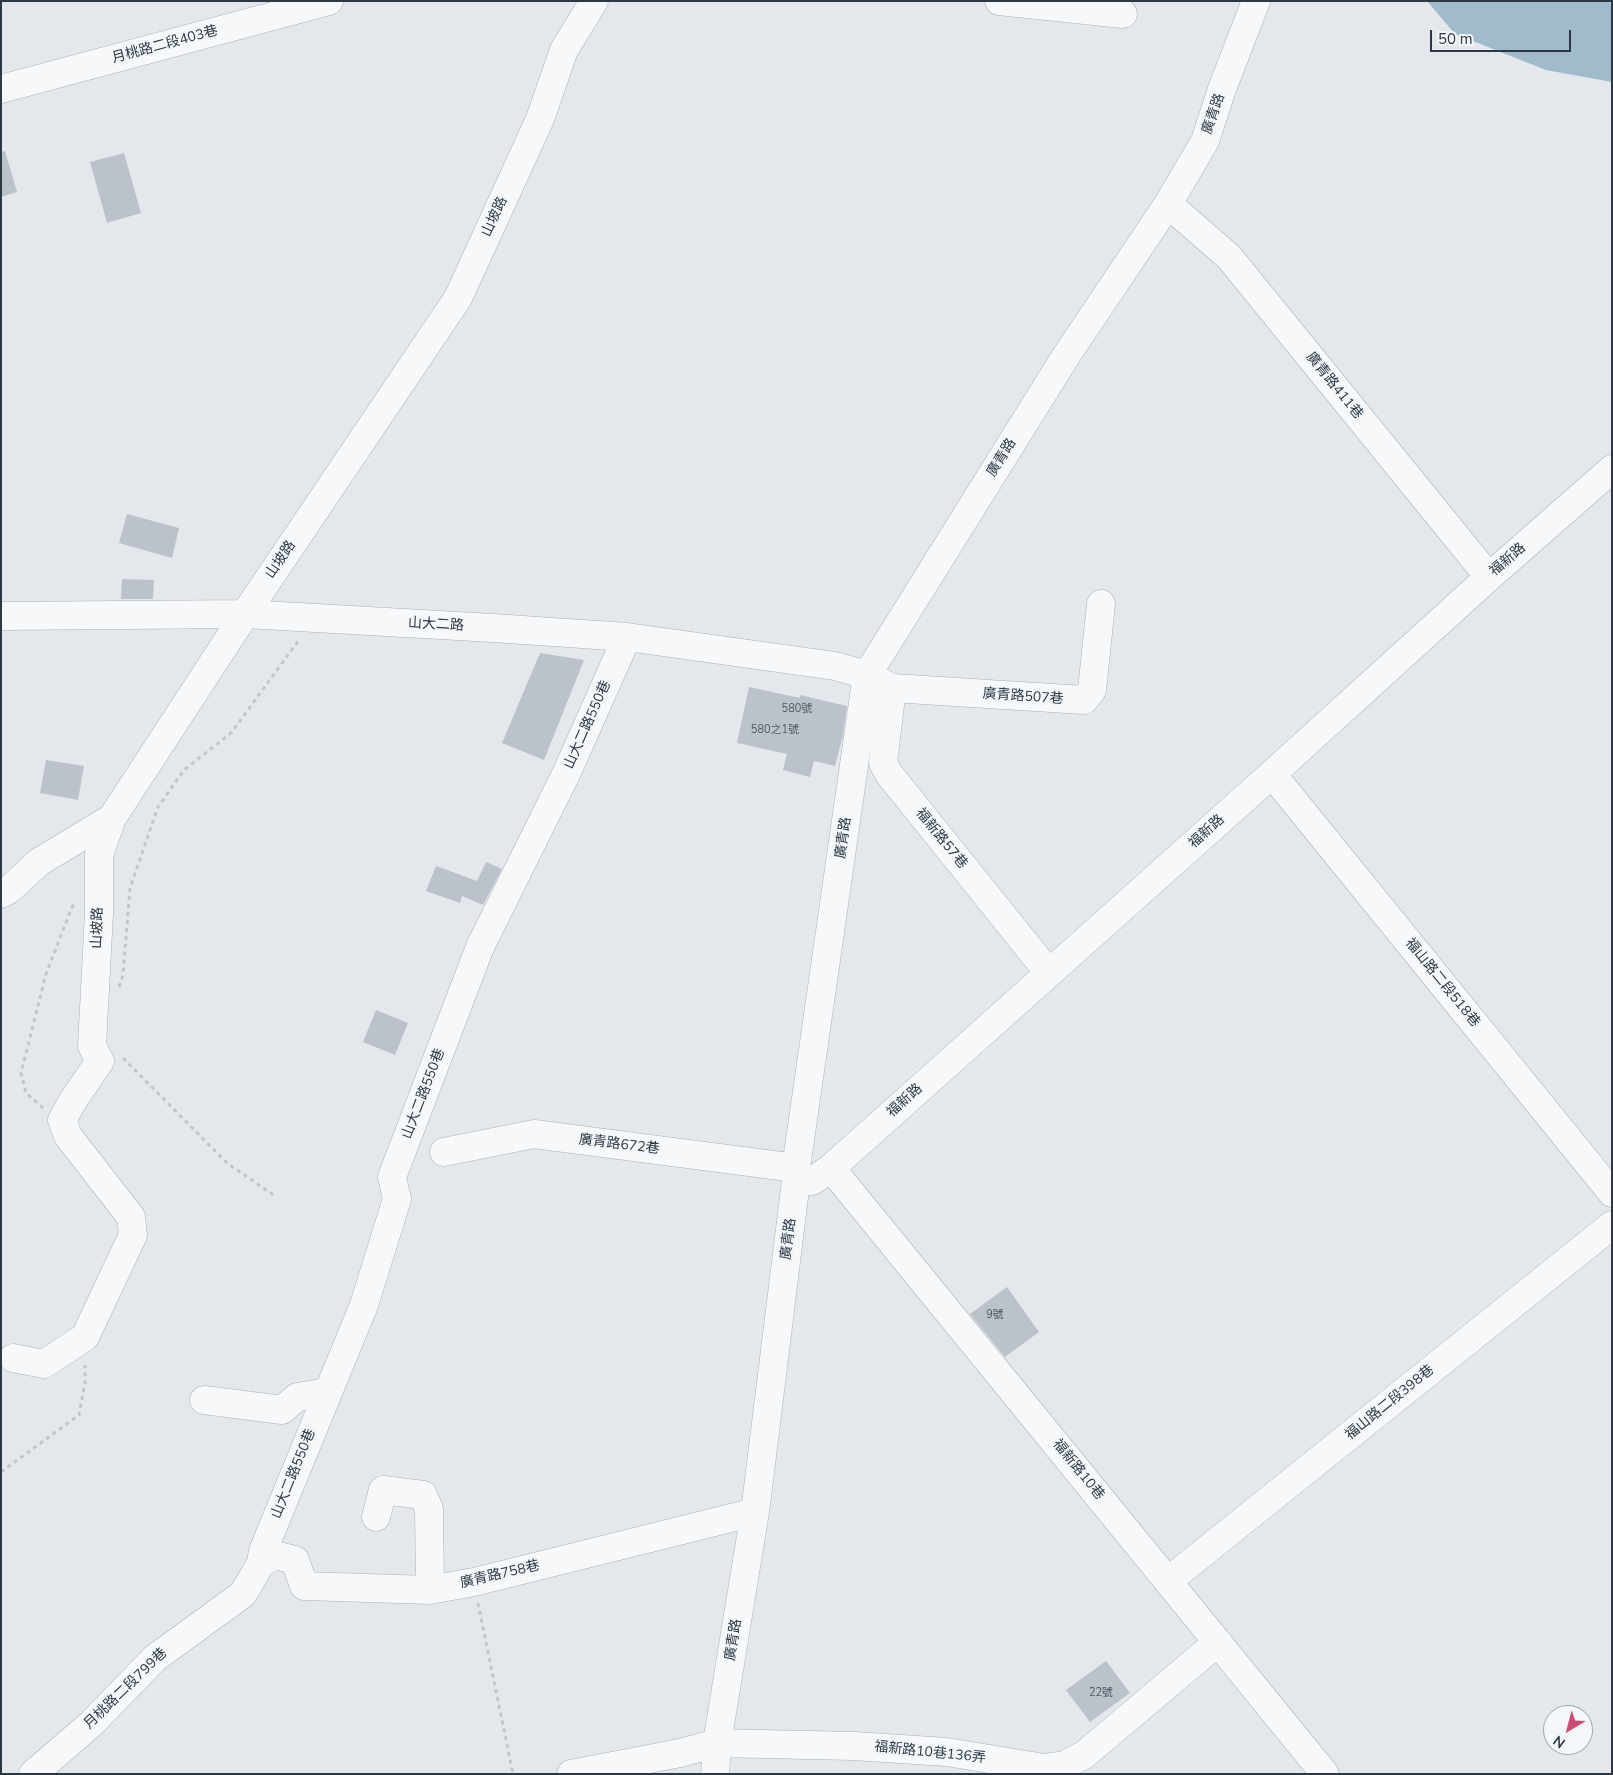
<!DOCTYPE html>
<html>
<head>
<meta charset="utf-8">
<style>
	body { margin:0 }
	#map { position:relative; width:1613px; height:1775px; overflow:hidden; background:#e4e8ec; font-family:"Nunito Sans",sans-serif }
	canvas { display:block }
	.frame { position:absolute; inset:0; border:2px solid #2c3844; pointer-events:none }
	.north { position:absolute; left:1543px; top:1705px; width:50px; height:50px; box-sizing:border-box; background:#f4f7f9; border:1px solid #a4abb1; border-radius:50%; rotate:217deg; font-size:14px; font-weight:700; line-height:20px; text-align:center; color:#2c3844 }
	.north::after { content:''; display:block; margin:auto; width:18px; height:22px; background:#cd4c72; clip-path:polygon(50% 0,100% 100%,50% 72%,0 100%) }
	.scale { position:absolute; left:1430px; top:30px; width:141px; height:22px; box-sizing:border-box; border:2px solid #2c3844; border-top:0; padding-left:6px; font-size:15px; line-height:18px; white-space:nowrap; color:#2c3844; -webkit-text-stroke:4px #f4f7f9; paint-order:stroke }
</style>
</head>
<body>
<div id="map">
<canvas width="1613" height="1775"></canvas>
<div class="frame"></div>
<div class="north">N</div>
<div class="scale">50 m</div>
</div>
<script>
const c = document.querySelector('canvas').getContext('2d');
c.lineJoin = 'round';
function fill(path, color) { c.fillStyle = color; c.fill(path, 'evenodd'); }
const toPath = rows => new Path2D(rows.map(r => 'M' + r).join(''));
function stroke(path, color, width, dash) { c.strokeStyle = color; c.lineWidth = width; c.lineCap = dash ? 'butt' : 'round'; c.setLineDash(dash || []); c.stroke(path); }
function drawText(font, color, halo, rows, align = 'center') {
  c.font = font + ' "Nunito Sans","Noto Sans TC",sans-serif'; c.lineWidth = 5; c.setLineDash([]); c.textBaseline = 'middle'; c.strokeStyle = halo; c.fillStyle = color; for (const [text, x, y, turn = 0] of rows) {
    c.save(); c.translate(x, y); c.rotate((+turn || 0) * Math.PI / 180); c.textAlign = isNaN(turn) ? turn : align; if (halo) c.strokeText(text, 0, 0); c.fillText(text, 0, 0); c.restore();
  }
}
fill(toPath([
	[1427,1,1612,1,1612,82,1546,70,1455,34]
]), '#a0bbcb');
fill(toPath([
	[5,151,17,192,1,197,1,152],
	[124,153,141,213,107,223,90,162],
	[127,514,179,528,172,558,119,543],
	[122,579,154,580,153,599,121,599],
	[540,653,584,660,544,760,502,743],
	[749,687,800,698,800,695,847,706,843,735,835,766,814,761,810,777,783,770,787,754,737,743],
	[46,760,84,766,78,800,40,793],
	[486,862,502,869,483,905,462,896,460,903,426,891,436,866,477,881],
	[376,1010,408,1023,395,1055,363,1042],
	[1007,1287,1039,1332,1005,1357,970,1314],
	[1106,1661,1130,1693,1090,1722,1066,1690]
]), '#bbc2c9');
const minor = toPath([
	[999,1,1123,14],
	[1,89,329,1],
	[1168,204,1229,257,1489,577],
	[1,616,245,614,493,628,627,637,835,666,867,675,892,688,1084,700,1092,690,1101,604],
	[892,688,883,763,889,774,1049,973],
	[1272,774,1612,1193],
	[1,894,10,889,39,862,112,818],
	[444,1152,534,1134,796,1168],
	[831,1168,1325,1774],
	[796,1181,812,1181,831,1168,1272,774,1489,577,1612,469],
	[13,1358,44,1364,85,1337,133,1235,131,1217,68,1136,62,1120,74,1099,100,1061,92,1046,99,913,99,855,112,818,245,614,458,298,540,119,564,50,594,1],
	[204,1400,282,1410,297,1397,328,1392],
	[376,1517,383,1490,423,1495,429,1509,430,1590],
	[261,1563,275,1555,295,1560,304,1586,430,1590,474,1582,755,1512],
	[1168,1581,1612,1225],
	[33,1774,91,1724,155,1658,243,1594,261,1563,263,1551,364,1305,397,1199,392,1177,480,947,567,772,627,637],
	[571,1774,680,1753,717,1743,854,1746,947,1752,1044,1768,1065,1765,1084,1755,1218,1642],
	[715,1774,717,1743,755,1512,796,1181,796,1168,867,675,1066,356,1168,204,1205,141,1222,89,1256,1]
]);
stroke(minor, '#a9b0b6', 29);
stroke(toPath([
	[119,987,123,975,130,888,158,807,184,770,231,733,299,640],
	[123,1058,227,1163,275,1196],
	[43,1108,26,1093,21,1073,46,974,72,907,76,902],
	[1,1472,79,1415,85,1383,85,1365],
	[478,1603,513,1774]
]), '#c2c6cb', 3, [4, 4]);
stroke(minor, '#f7f8fa', 28);
drawText('11px', '#505a65', null, [
	["580號",797,709],
	["580之1號",775,730],
	["9號",995,1315],
	["22號",1101,1693]
]);
drawText('14px', '#2c3844', '#f4f7f9', [
	["月桃路二段403巷",165,45,-15],
	["廣青路",1214,114,-71],
	["山坡路",495,217,-65],
	["廣青路411巷",1334,386,51],
	["廣青路",1002,458,-58],
	["山坡路",281,560,-56],
	["福新路",1508,560,-41],
	["山大二路",436,625,3],
	["廣青路507巷",1023,697,4],
	["山大二路550巷",588,725,-66],
	["福新路",1207,832,-42],
	["廣青路",844,838,-82],
	["福新路57巷",941,839,51],
	["山坡路",98,928,-88],
	["福山路二段518巷",1442,983,51],
	["山大二路550巷",424,1094,-69],
	["福新路",905,1101,-42],
	["廣青路672巷",619,1145,7],
	["廣青路",789,1239,-83],
	["福山路二段398巷",1390,1403,-39],
	["福新路10巷",1078,1470,51],
	["山大二路550巷",294,1474,-68],
	["廣青路758巷",500,1575,-13],
	["廣青路",734,1640,-81],
	["月桃路二段799巷",126,1689,-44],
	["福新路10巷136弄",930,1753,6]
]);
</script>
</body>
</html>
